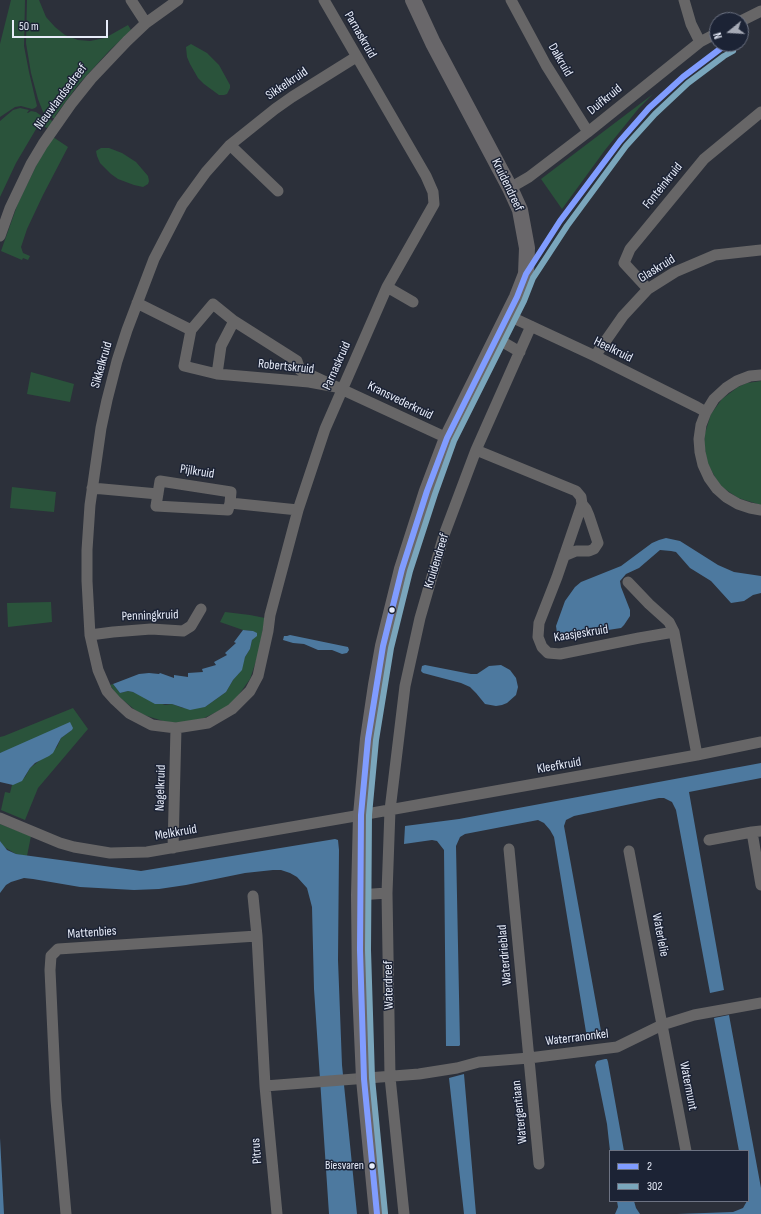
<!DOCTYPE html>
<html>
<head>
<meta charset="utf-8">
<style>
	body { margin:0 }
	#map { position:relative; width:761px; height:1214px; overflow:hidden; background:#2c303a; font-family:"Sofia Sans Condensed",sans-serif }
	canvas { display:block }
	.legend { position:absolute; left:609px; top:1150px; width:140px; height:52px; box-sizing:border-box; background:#1c2335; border:1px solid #6d7383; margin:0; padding:5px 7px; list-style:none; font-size:12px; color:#e7ecf9 }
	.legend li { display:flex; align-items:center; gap:8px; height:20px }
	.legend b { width:20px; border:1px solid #6d7383 }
	.north { position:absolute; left:709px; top:12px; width:40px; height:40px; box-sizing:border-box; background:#1c2335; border:1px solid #6d7383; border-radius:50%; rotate:252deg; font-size:11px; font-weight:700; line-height:16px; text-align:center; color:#e7ecf9 }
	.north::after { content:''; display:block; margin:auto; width:14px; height:18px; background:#a6aab6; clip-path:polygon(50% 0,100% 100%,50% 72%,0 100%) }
	.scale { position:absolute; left:12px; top:20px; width:96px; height:18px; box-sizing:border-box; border:2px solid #e7ecf9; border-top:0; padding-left:5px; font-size:12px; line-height:14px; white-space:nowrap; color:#e7ecf9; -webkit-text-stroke:3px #1c2335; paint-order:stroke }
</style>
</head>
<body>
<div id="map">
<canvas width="761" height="1214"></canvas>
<ul class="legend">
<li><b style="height:5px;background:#809cff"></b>2</li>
<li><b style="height:5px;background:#7aa6bc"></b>302</li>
</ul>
<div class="north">N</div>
<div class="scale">50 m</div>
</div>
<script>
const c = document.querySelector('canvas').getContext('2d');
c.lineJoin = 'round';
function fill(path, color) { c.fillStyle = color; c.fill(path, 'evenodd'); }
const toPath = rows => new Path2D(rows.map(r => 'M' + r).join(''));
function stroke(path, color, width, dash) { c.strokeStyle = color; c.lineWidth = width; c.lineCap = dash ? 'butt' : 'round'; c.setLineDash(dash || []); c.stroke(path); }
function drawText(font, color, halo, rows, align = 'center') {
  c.font = font + ' "Sofia Sans Condensed",sans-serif'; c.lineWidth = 3; c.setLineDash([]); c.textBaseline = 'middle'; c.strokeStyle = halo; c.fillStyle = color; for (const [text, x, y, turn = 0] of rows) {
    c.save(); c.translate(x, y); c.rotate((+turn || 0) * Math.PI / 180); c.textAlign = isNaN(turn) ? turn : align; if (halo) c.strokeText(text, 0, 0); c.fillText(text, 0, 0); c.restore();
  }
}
fill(toPath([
	[11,0,25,0,24,46,29,72,37,106,35,108,32,109,21,106,15,107,0,117,0,44],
	[27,0,39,0,46,17,55,27,65,35,78,40,90,41,105,38,128,25,131,30,109,51,78,85,55,116,55,119,49,116,47,117,43,112,38,99,31,73,26,43],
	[191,44,207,53,219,65,230,85,230,88,227,94,224,95,219,95,204,84,198,78,190,64,187,57,186,47],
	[653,94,639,108,605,150,562,209,541,179],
	[20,108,29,110,27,113,28,113,31,111,36,112,47,120,50,119,53,122,50,126,47,128,39,124,16,163,0,197,0,121,13,110],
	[53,137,68,147,43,195,27,229,21,247,23,253,30,256,28,260,23,258,22,260,1,251,18,203,40,158],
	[101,148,109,148,122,153,136,162,148,176,149,181,148,184,143,187,134,185,118,179,111,174,100,163,97,156,96,151],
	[31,372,74,384,70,402,27,394],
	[761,381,761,505,738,498,722,487,716,479,707,462,704,443,705,433,711,414,722,399,738,387,747,383],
	[12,487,56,492,54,512,10,508],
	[51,602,52,622,8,627,7,603],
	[225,612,250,615,265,618,258,655,250,679,235,700,225,708,202,719,178,723,166,722,144,715,135,710,117,695,110,685,113,684,120,693,128,691,133,692,165,705,172,704,183,708,205,707,226,692,233,680,239,673,245,657,250,649,252,640,254,637,253,631,243,630,220,622],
	[73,708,88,729,38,788,25,820,1,810,5,792,10,793,12,785,25,777,30,768,57,747,61,738,72,730,0,753,0,737,4,736],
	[0,824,31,836,27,856,16,854,4,847,0,841]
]), '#2a533b');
fill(toPath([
	[666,538,680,541,718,565,734,572,761,576,761,593,753,595,744,601,731,603,711,581,690,568,676,552,671,551,660,550,639,568,626,574,620,581,621,587,630,610,630,616,624,625,621,628,563,637,557,633,556,626,565,601,575,587,581,582,621,566,652,543,659,540],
	[243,630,253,631,257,633,257,636,252,640,250,649,245,657,242,670,233,680,226,692,205,707,190,710,172,704,155,704,133,692,128,691,120,693,113,684,139,674,149,673,159,674,160,673,174,678,174,675,188,677,188,673,203,672,202,669,216,665,214,662,227,655,225,653,236,643,234,642],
	[290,635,348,647,349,650,347,653,342,654,332,650,318,650,304,644,293,643,283,640,284,636,287,636],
	[425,665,471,674,477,674,489,666,501,665,510,670,516,678,518,687,516,695,507,703,502,705,496,706,485,704,476,693,470,687,461,683,423,673,421,671,422,666],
	[70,722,73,728,72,730,61,738,53,753,49,756,35,763,30,768,22,781,13,785,0,782,0,753],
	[761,763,761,778,689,792,724,990,710,993,676,810,672,802,664,798,659,798,574,816,566,820,564,826,601,1031,598,1033,589,1034,586,1032,554,837,550,830,544,823,538,820,465,834,460,837,456,846,460,1045,459,1046,446,1046,444,850,437,841,432,840,404,844,405,826,459,819],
	[335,839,338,840,339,850,338,960,342,1065,357,1214,329,1214,314,989,312,907,307,888,297,877,290,873,281,870,273,870,245,873,186,885,159,889,134,890,80,887,33,879,24,878,11,882,6,885,0,893,0,841,7,850,16,854,141,871],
	[729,1015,761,1188,761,1214,677,1214,733,1212,743,1208,747,1201,748,1201,748,1151,739,1151,714,1018],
	[605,1059,607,1059,608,1062,624,1151,610,1151,607,1124,595,1065,597,1061],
	[464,1074,476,1214,464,1214,449,1078],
	[0,1138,4,1214,0,1214],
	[617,1201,634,1201,636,1208,640,1214,615,1214,618,1207]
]), '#4d799f');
stroke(toPath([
	[131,0,146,23],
	[324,0,426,176,433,192,434,204,387,287,325,429,298,510,270,615,268,631,258,676,250,691,232,709,208,723,176,728,152,725,129,713,115,700,107,691,98,670,90,635,87,581,87,550,90,505,101,428,107,400,117,361,127,330,154,259,182,205,206,172,230,145,275,109,292,97,356,57],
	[511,0,546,65,588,132],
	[684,0,691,24,700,42],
	[741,21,761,11],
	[230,145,278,191],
	[510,188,529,177,588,132,700,42,717,33],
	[0,236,10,208,31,164,43,144,71,104,91,79,127,41,146,23,178,0],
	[387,287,413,302],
	[648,289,624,263,630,249,704,159,761,112],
	[137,303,191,330],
	[507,315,595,356,697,407,706,412],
	[234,321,297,361,300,370,447,438],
	[496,338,520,352],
	[595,356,623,316,648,289,675,272,715,255,761,250],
	[217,374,221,346,234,321,213,304,191,330,184,366,217,374,309,382,342,388],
	[761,375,750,376,737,381,726,388,714,399,706,412,701,425,699,439,700,452,703,465,709,478,717,489,726,497,738,504,750,508,761,510],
	[476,450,576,491,581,497,582,504,557,577,539,623,538,637,542,647,548,653,560,654,639,638,674,632,697,755],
	[92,488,158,494],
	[230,503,231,492,160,481,156,506,228,510,230,503,298,510],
	[564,556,576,551,589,551,594,549,598,543,589,516,586,509,582,504],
	[628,582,649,604,669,622,674,632],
	[90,635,113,632,151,629,183,631,191,626,201,609],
	[0,818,60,843,74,847,110,853,147,852,361,815,697,755,761,742],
	[761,831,752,832,761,885],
	[709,840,752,832],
	[173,848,176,728],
	[509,849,539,1164],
	[629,851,686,1151],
	[359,895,387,893],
	[253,896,257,936,265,1086,277,1214],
	[265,1086,419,1074,457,1068,479,1062,529,1058,617,1047,662,1025,694,1015,761,1003],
	[66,1214,56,1100,50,970,51,956,58,949,257,936],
	[404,1214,390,1077,387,893,390,810,405,686,420,618,444,535,476,450,531,326]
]), '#676667', 11);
stroke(toPath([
	[377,1214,364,1079,360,989,359,895,361,815,368,739,376,685,383,646,402,569,427,491,447,438,517,297,526,274,527,248,520,210,510,188,433,43,413,0]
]), '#69676a', 16);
stroke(toPath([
	[377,1214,364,1079,360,950,361,815,368,739,383,646,402,569,427,491,447,438,517,297,526,274,560,221,620,141,649,108,683,77,720,49,729,44]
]), '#809cff', 6);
stroke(toPath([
	[385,1213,372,1078,368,950,369,815,376,740,391,648,410,571,435,494,454,441,524,301,533,278,567,226,626,146,655,114,688,83,724,56,733,51]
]), '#7aa6bc', 6);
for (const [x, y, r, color] of [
	[392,610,3.5,"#e7ecf9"],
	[372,1166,3.5,"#e7ecf9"]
]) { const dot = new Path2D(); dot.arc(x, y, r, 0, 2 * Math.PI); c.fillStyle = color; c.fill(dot); stroke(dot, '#1c2335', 1.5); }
drawText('12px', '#e7ecf9', '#1c2335', [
	["Biesvaren",364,1166]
], 'right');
drawText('13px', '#e7ecf9', '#1c2335', [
	["Parnaskruid",360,35,60],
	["Dalkruid",560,60,60],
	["Sikkelkruid",287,84,-34],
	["Nieuwlandsedreef",61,97,-53],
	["Duifkruid",605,100,-39],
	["Kruidendreef",507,185,64],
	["Fonteinkruid",663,186,-51],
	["Glaskruid",657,269,-32],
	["Heelkruid",613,350,26],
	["Sikkelkruid",102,365,-74],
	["Parnaskruid",337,366,-66],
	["Robertskruid",286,367,6],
	["Kransvederkruid",400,401,26],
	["Pijlkruid",197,472,9],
	["Kruidendreef",437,561,-73],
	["Penningkruid",150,616,-2],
	["Kaasjeskruid",581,634,-9],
	["Kleefkruid",559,766,-10],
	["Nagelkruid",161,788,-88],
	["Melkkruid",176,833,-10],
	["Mattenbies",92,933,-4],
	["Waterlelie",660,935,79],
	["Waterdrieblad",505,955,-95],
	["Waterdreef",389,985,-91],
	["Waterranonkel",577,1038,-7],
	["Watermunt",688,1086,79],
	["Watergentiaan",520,1112,-96],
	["Pitrus",257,1151,-95]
]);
</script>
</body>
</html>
